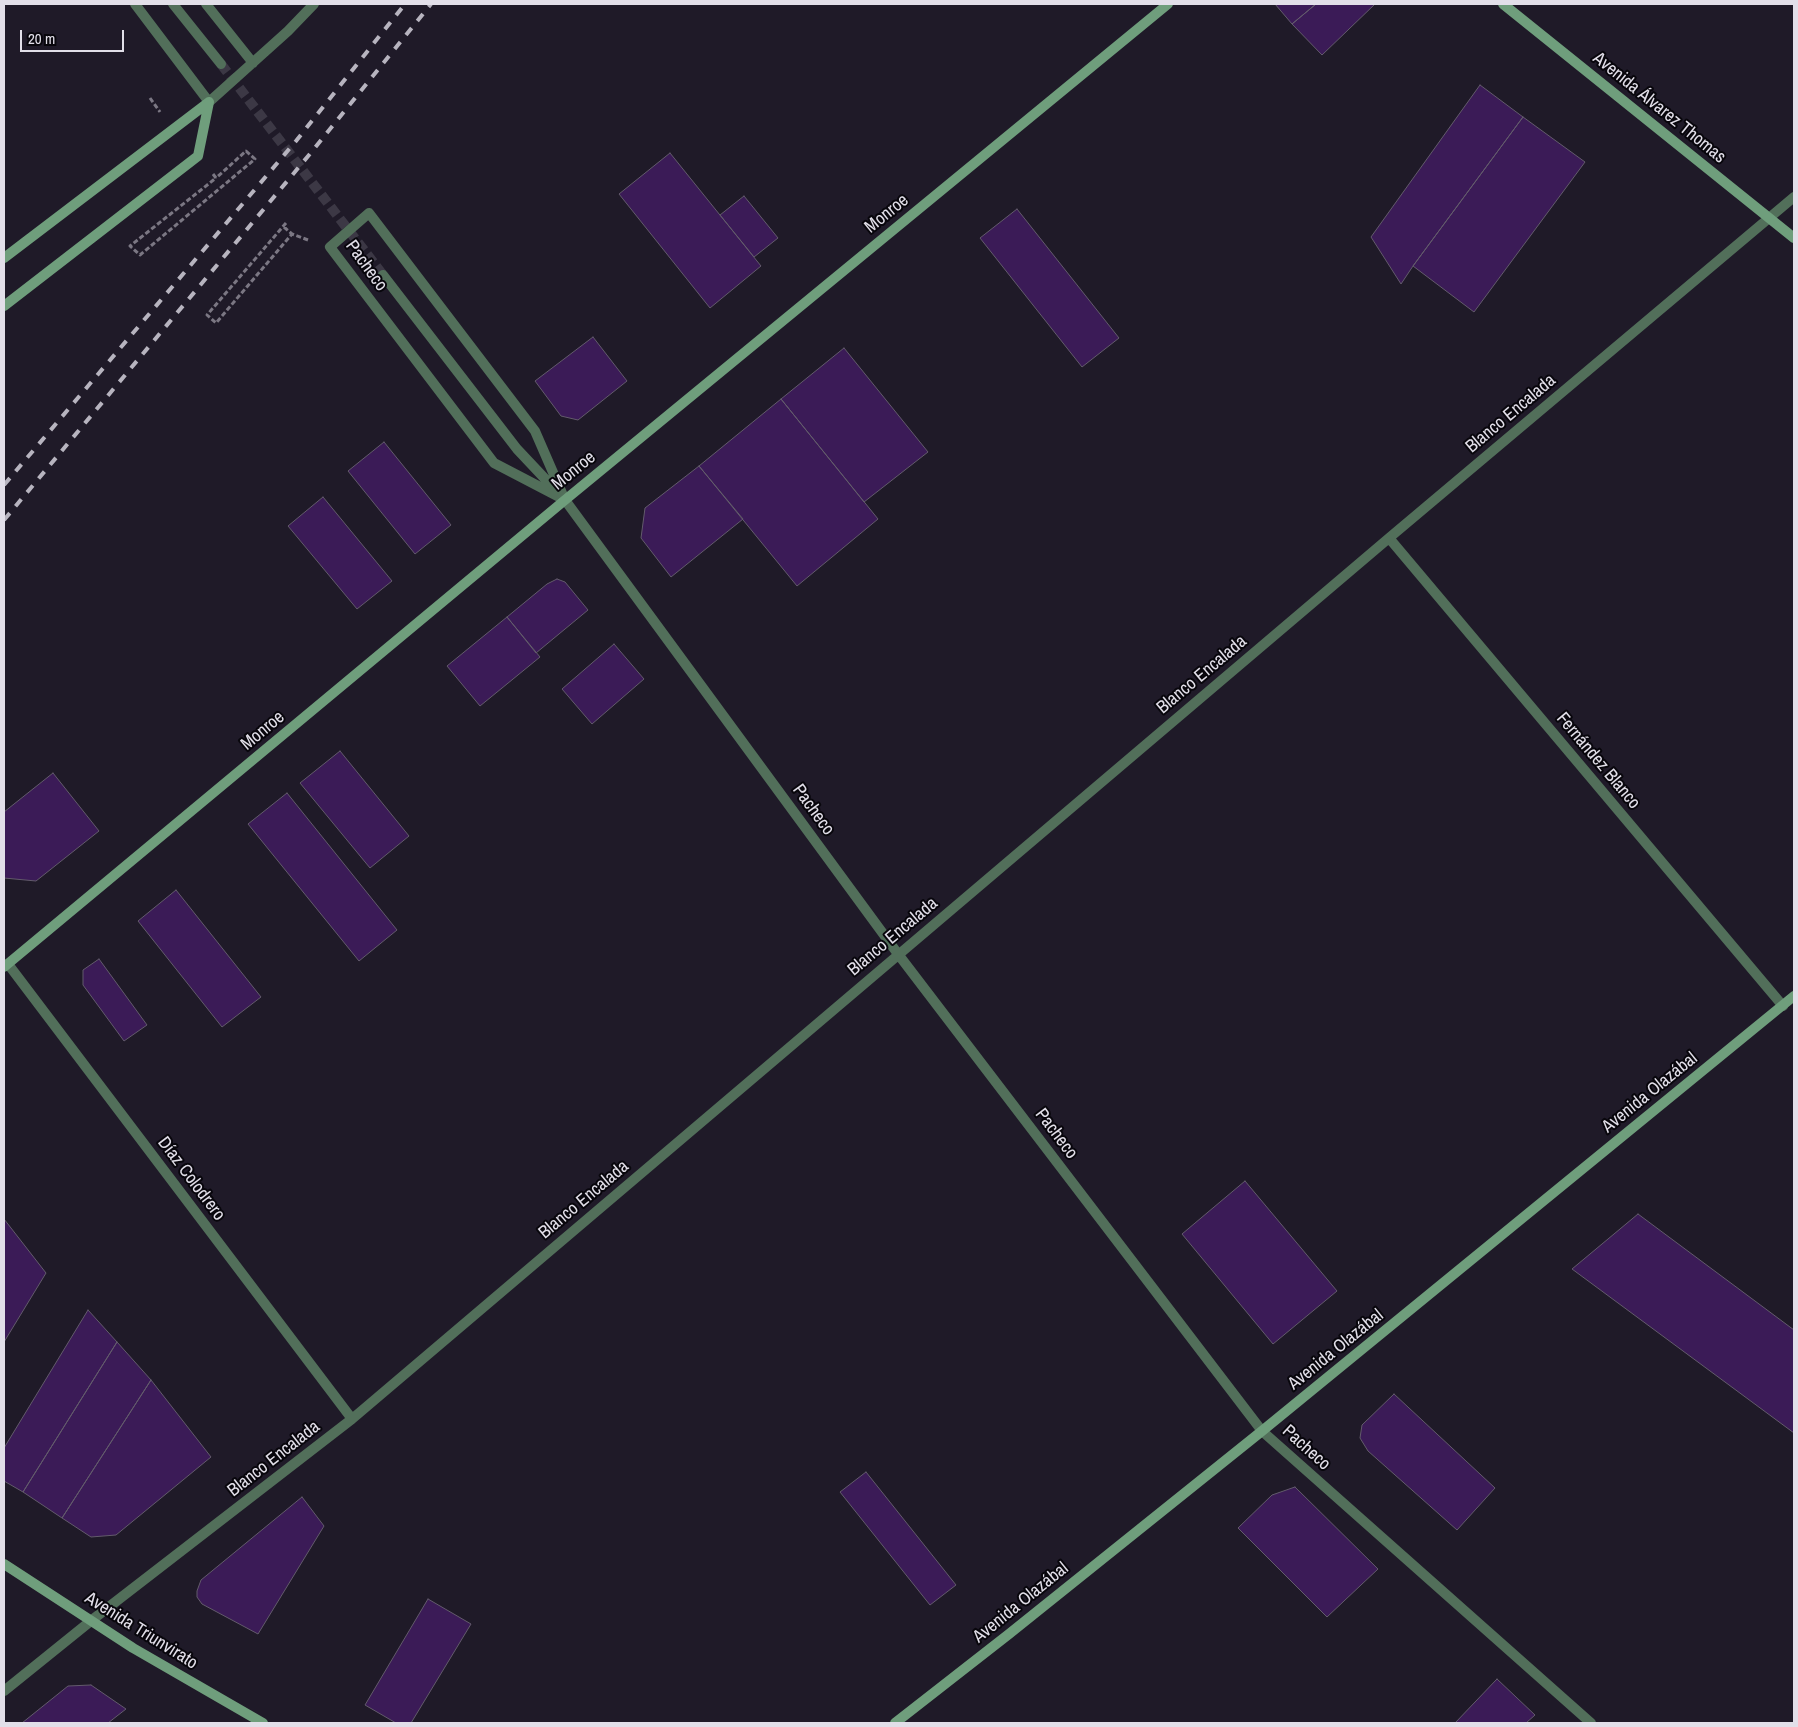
<!DOCTYPE html>
<html>
<head>
<meta charset="utf-8">
<style>
	body { margin:0 }
	#map { position:relative; width:1798px; height:1727px; overflow:hidden; background:#1f1a28; font-family:"Archivo Narrow",sans-serif }
	canvas { display:block }
	.frame { position:absolute; inset:0; border:5px solid #e2dfe9; pointer-events:none }
	.scale { position:absolute; left:20px; top:30px; width:104px; height:22px; box-sizing:border-box; border:2px solid #e2dfe9; border-top:0; padding-left:6px; font-size:15px; line-height:18px; white-space:nowrap; color:#e2dfe9; -webkit-text-stroke:4px #08060c; paint-order:stroke }
</style>
</head>
<body>
<div id="map">
<canvas width="1798" height="1727"></canvas>
<div class="frame"></div>
<div class="scale">20 m</div>
</div>
<script>
const c = document.querySelector('canvas').getContext('2d');
c.lineJoin = 'round';
function fill(path, color) { c.fillStyle = color; c.fill(path, 'evenodd'); }
const toPath = rows => new Path2D(rows.map(r => 'M' + r).join(''));
function stroke(path, color, width, dash) { c.strokeStyle = color; c.lineWidth = width; c.lineCap = dash ? 'butt' : 'round'; c.setLineDash(dash || []); c.stroke(path); }
function drawText(font, color, halo, rows, align = 'center') {
  c.font = font + ' "Archivo Narrow",sans-serif'; c.lineWidth = 4; c.setLineDash([]); c.textBaseline = 'middle'; c.strokeStyle = halo; c.fillStyle = color; for (const [text, x, y, turn = 0] of rows) {
    c.save(); c.translate(x, y); c.rotate((+turn || 0) * Math.PI / 180); c.textAlign = isNaN(turn) ? turn : align; if (halo) c.strokeText(text, 0, 0); c.fillText(text, 0, 0); c.restore();
  }
}
const building = toPath([
	[1275,4,1316,4,1292,24,1275,4],
	[1316,4,1375,4,1322,55,1292,24,1316,4],
	[1480,85,1523,117,1413,266,1401,284,1371,237,1480,85],
	[1523,117,1585,162,1474,312,1413,266,1523,117],
	[670,153,761,266,710,308,619,194,670,153],
	[744,196,778,238,754,257,720,215,744,196],
	[1017,209,1119,338,1082,367,980,238,1017,209],
	[593,337,627,381,578,420,561,416,535,381,593,337],
	[844,348,928,452,864,502,781,399,844,348],
	[781,399,878,519,797,586,699,466,781,399],
	[384,442,451,525,415,554,348,471,384,442],
	[699,466,743,519,671,577,641,538,645,508,699,466],
	[323,497,392,581,357,609,288,526,323,497],
	[557,579,565,582,588,610,536,653,507,617,547,584,557,579],
	[507,617,540,657,480,706,447,666,507,617],
	[614,644,644,679,592,724,562,689,614,644],
	[340,751,409,836,370,868,300,783,340,751],
	[53,773,99,831,36,881,4,878,4,812,53,773],
	[287,793,397,930,359,961,248,824,287,793],
	[176,890,261,997,222,1027,138,921,176,890],
	[99,959,147,1025,124,1041,83,985,83,970,99,959],
	[1245,1181,1337,1291,1273,1344,1182,1234,1245,1181],
	[1638,1214,1794,1330,1794,1433,1572,1269,1638,1214],
	[4,1219,46,1273,4,1342,4,1219],
	[88,1310,117,1342,23,1492,4,1481,4,1448,88,1310],
	[117,1342,151,1380,62,1518,23,1492,117,1342],
	[151,1380,211,1457,116,1535,91,1537,62,1518,151,1380],
	[1394,1394,1495,1488,1457,1530,1368,1451,1360,1438,1362,1425,1394,1394],
	[866,1472,956,1585,930,1605,840,1492,866,1472],
	[1295,1487,1378,1569,1327,1617,1238,1528,1272,1495,1295,1487],
	[302,1497,324,1526,258,1634,202,1604,197,1597,197,1591,201,1580,302,1497],
	[428,1599,471,1624,411,1723,396,1723,365,1705,428,1599],
	[1497,1679,1535,1715,1526,1723,1455,1723,1497,1679],
	[91,1685,126,1709,108,1723,22,1723,68,1686,91,1685]
]);
fill(building, '#3b1b57');
stroke(building, '#635b6c', 1);
stroke(toPath([
	[221,64,383,275]
]), '#3c3845', 10, [10, 5]);
stroke(toPath([
	[150,98,160,112],
	[213,174,216,178,130,246,140,255,255,159,246,151,216,178],
	[286,223,207,315,216,323,292,234,308,240],
	[284,227,292,234]
]), '#7b7783', 3, [5, 2.5]);
stroke(toPath([
	[135,4,209,102,288,31,314,4],
	[173,4,221,64],
	[206,4,253,63],
	[369,213,535,431,565,500,494,463,330,247,369,213],
	[383,275,517,449,565,500,898,954,1262,1431,1591,1723],
	[1389,538,1783,1006],
	[8,964,352,1419],
	[4,1691,92,1620,352,1419,1389,538,1794,197]
]), '#526f5a', 10);
stroke(toPath([
	[1503,4,1794,238],
	[4,258,209,102],
	[4,306,198,156,209,102],
	[4,967,565,500,1168,4],
	[4,1564,133,1648,263,1723],
	[895,1723,1009,1634,1262,1431,1794,996]
]), '#6f9e7c', 10);
stroke(toPath([
	[4,485,296,141,405,4],
	[4,520,309,155,431,4]
]), '#b7b4bf', 4, [9, 9]);
drawText('18px', '#e2dfe9', '#08060c', [
	["Avenida Álvarez Thomas",1659,108,39],
	["Monroe",887,214,-39],
	["Pacheco",366,266,54],
	["Blanco Encalada",1511,414,-40],
	["Monroe",574,471,-39],
	["Blanco Encalada",1202,675,-40],
	["Monroe",263,731,-40],
	["Fernández Blanco",1598,761,50],
	["Pacheco",813,810,54],
	["Blanco Encalada",893,937,-40],
	["Avenida Olazábal",1650,1093,-39],
	["Pacheco",1056,1134,53],
	["Díaz Colodrero",191,1179,53],
	["Blanco Encalada",584,1200,-40],
	["Avenida Olazábal",1336,1350,-39],
	["Pacheco",1306,1448,42],
	["Blanco Encalada",274,1459,-38],
	["Avenida Olazábal",1021,1603,-39],
	["Avenida Triunvirato",141,1631,32]
]);
</script>
</body>
</html>
